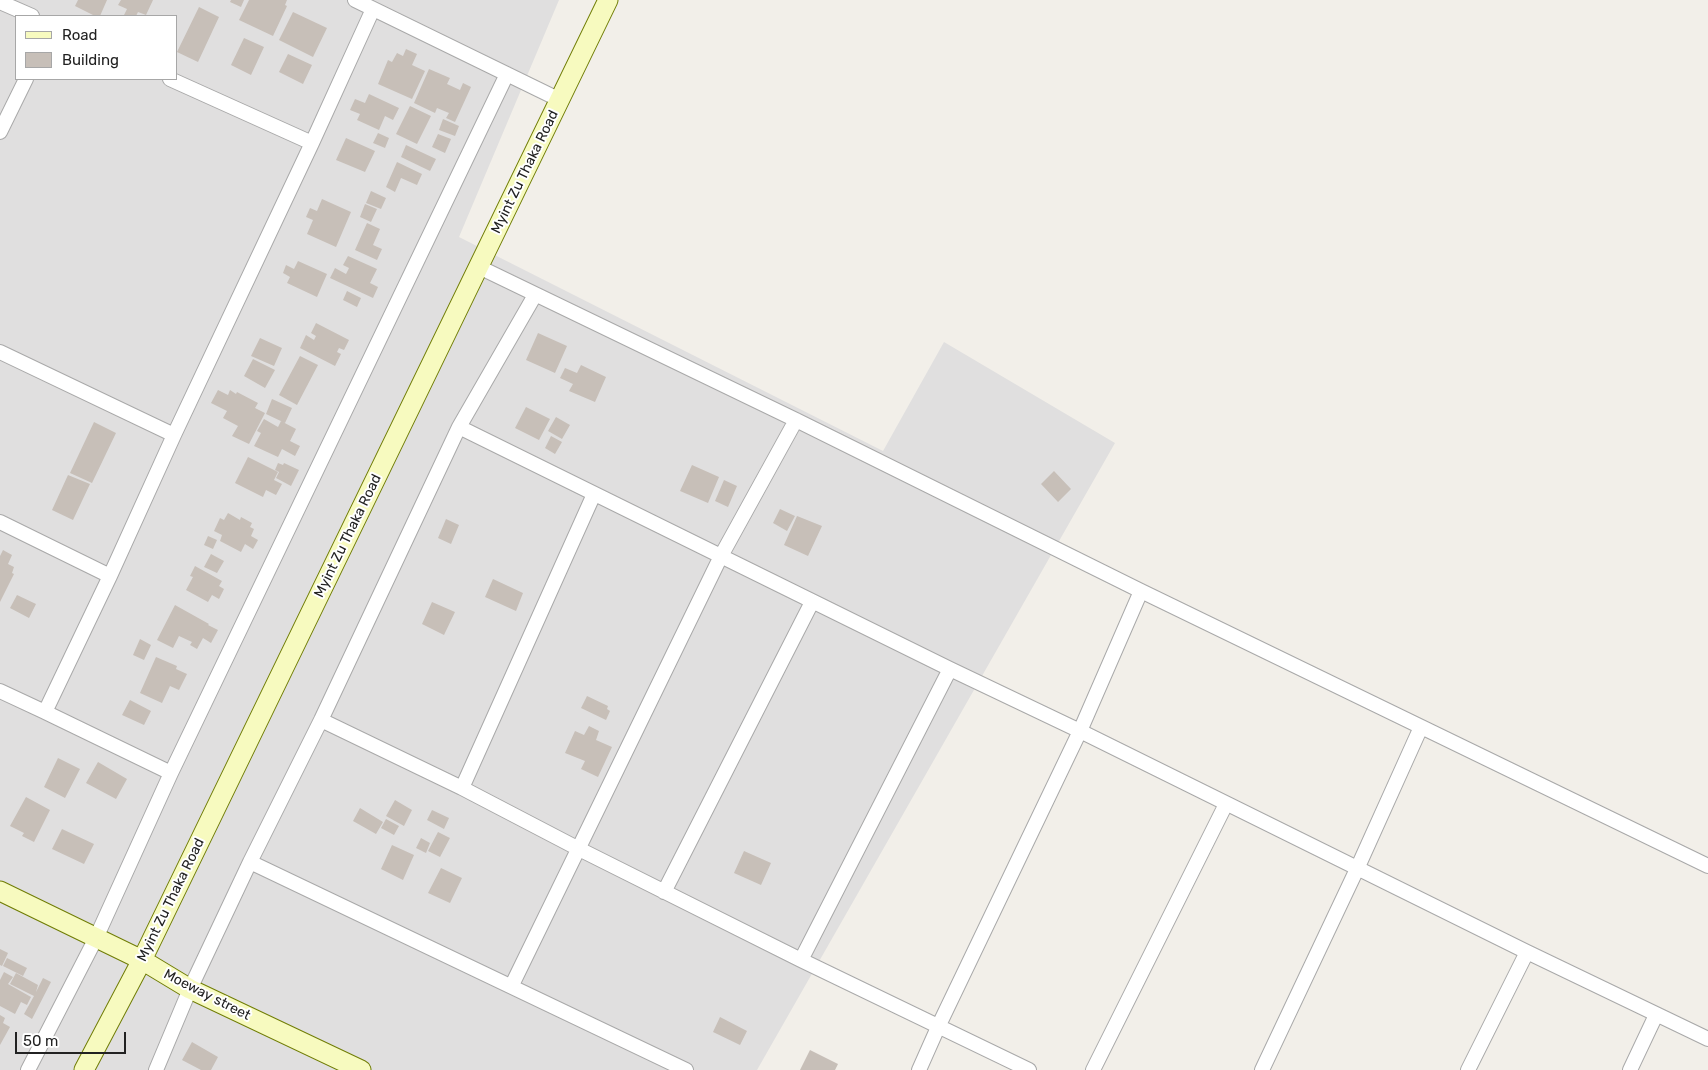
<!DOCTYPE html>
<html>
<head>
<meta charset="utf-8">
<style>
	body { margin:0 }
	#map { position:relative; width:1708px; height:1070px; overflow:hidden; background:#f2efe9; font-family:Rubik,sans-serif }
	canvas { display:block }
	.legend { position:absolute; left:15px; top:15px; width:162px; height:65px; box-sizing:border-box; background:#fff; border:1px solid #a7a7a7; margin:0; padding:6px 9px; list-style:none; font-size:15px; color:#222 }
	.legend li { display:flex; align-items:center; gap:10px; height:25px }
	.legend b { width:25px; border:1px solid #a7a7a7 }
	.scale { position:absolute; left:15px; top:1032px; width:111px; height:22px; box-sizing:border-box; border:2px solid #222; border-top:0; padding-left:6px; font-size:15px; line-height:18px; white-space:nowrap; color:#222; -webkit-text-stroke:4px #fff; paint-order:stroke }
</style>
</head>
<body>
<div id="map">
<canvas width="1708" height="1070"></canvas>
<ul class="legend">
<li><b style="height:6px;background:#f7fabf"></b>Road</li>
<li><b style="height:14px;background:#c7bfb8"></b>Building</li>
</ul>
<div class="scale">50 m</div>
</div>
<script>
const c = document.querySelector('canvas').getContext('2d');
c.lineJoin = 'round';
function fill(path, color) { c.fillStyle = color; c.fill(path, 'evenodd'); }
const toPath = rows => new Path2D(rows.map(r => 'M' + r).join(''));
function stroke(path, color, width, dash) { c.strokeStyle = color; c.lineWidth = width; c.lineCap = dash ? 'butt' : 'round'; c.setLineDash(dash || []); c.stroke(path); }
function drawText(font, color, halo, rows, align = 'center') {
  c.font = font + ' Rubik,sans-serif'; c.lineWidth = 4; c.setLineDash([]); c.textBaseline = 'middle'; c.strokeStyle = halo; c.fillStyle = color; for (const [text, x, y, turn = 0] of rows) {
    c.save(); c.translate(x, y); c.rotate((+turn || 0) * Math.PI / 180); c.textAlign = isNaN(turn) ? turn : align; if (halo) c.strokeText(text, 0, 0); c.fillText(text, 0, 0); c.restore();
  }
}
fill(toPath([
	[0,0,559,0,459,237,883,451,944,342,1115,443,757,1070,0,1070],
	[16,16,176,16,176,79,16,79]
]), '#e0dfdf');
fill(toPath([
	[78,0,107,0,100,16,95,16,75,6],
	[121,0,153,0,146,15,138,12,136,16,124,15,127,9,118,5],
	[231,0,244,0,241,7,230,2],
	[249,0,287,0,285,5,287,6,273,36,239,20],
	[199,7,219,17,198,62,177,52],
	[293,12,327,28,313,57,279,40],
	[244,38,264,47,251,75,231,65],
	[406,49,417,54,412,65,425,71,412,99,378,84,388,60,392,62,397,53,403,56],
	[288,54,312,65,303,84,279,72],
	[429,69,450,78,447,84,460,90,463,83,471,87,455,122,446,118,449,113,437,108,435,113,414,103],
	[369,94,399,108,393,120,385,116,379,130,357,120,360,114,350,110,355,99,365,103],
	[410,106,431,116,417,144,396,134],
	[443,119,459,126,455,136,439,130],
	[378,133,389,138,385,148,373,143],
	[438,134,451,139,445,153,432,147],
	[346,138,375,151,365,172,336,160],
	[406,145,436,159,430,171,401,157],
	[397,162,422,174,417,185,401,178,395,192,386,187],
	[371,191,386,198,381,209,366,203],
	[322,199,351,212,336,247,307,234,313,220,306,217,310,208,317,211],
	[365,204,377,209,371,222,360,217],
	[367,223,380,229,373,245,382,249,377,260,355,250],
	[348,256,377,269,370,283,378,287,373,298,330,278,335,268,346,274,349,268,343,265],
	[298,261,327,274,317,297,287,283,290,277,283,273,286,265,294,269],
	[347,291,361,298,357,307,343,300],
	[316,323,349,340,344,350,339,348,337,352,341,354,335,366,300,348,306,335,314,340,316,336,311,333],
	[538,333,567,346,555,373,526,360],
	[260,338,282,348,274,366,251,356],
	[300,356,318,365,297,405,279,395],
	[253,359,275,370,265,388,244,376],
	[581,365,606,377,595,402,569,391,573,384,560,378,565,368,577,373],
	[218,390,228,395,230,390,236,394,237,392,258,403,255,408,265,413,249,444,232,436,238,426,223,418,227,411,211,403],
	[272,399,292,408,285,423,266,414],
	[526,407,550,419,539,440,515,428],
	[556,417,570,425,562,439,548,431],
	[264,419,278,427,281,421,296,429,290,441,300,446,295,456,282,449,278,457,254,446,261,433,257,431],
	[94,422,116,433,92,483,70,473],
	[551,436,562,442,555,454,545,448],
	[248,457,278,472,274,480,282,484,276,495,266,490,263,497,235,483],
	[278,463,283,465,284,463,299,470,291,486,276,478,279,472,275,470],
	[692,465,719,477,708,503,680,491],
	[1054,471,1071,489,1058,502,1041,484],
	[68,475,90,484,73,520,52,510],
	[724,480,737,486,728,507,715,501],
	[780,509,795,516,787,531,773,523],
	[228,513,240,520,241,517,252,523,250,527,254,529,251,536,258,540,253,549,245,544,241,552,220,541,222,535,214,531,220,518,224,520],
	[797,516,822,526,808,556,784,545],
	[446,519,459,525,451,544,438,538],
	[208,536,217,540,213,549,204,545],
	[3,550,12,555,8,564,14,567,12,573,14,574,0,602,0,556],
	[211,554,224,561,217,573,204,567],
	[195,566,222,581,219,586,224,589,219,599,212,595,208,602,186,590,193,577,190,576],
	[493,579,523,593,516,611,485,597],
	[17,595,36,604,29,618,10,608],
	[432,602,455,612,444,635,422,624],
	[175,605,209,624,208,625,218,630,211,643,203,638,197,649,190,645,192,642,179,636,173,648,157,640],
	[140,639,151,645,144,660,133,655],
	[156,657,177,666,176,669,187,674,179,690,170,686,162,703,140,693],
	[587,696,608,706,607,709,610,711,606,720,581,708],
	[130,700,151,711,144,725,122,715],
	[589,726,599,731,596,740,612,747,598,777,581,769,585,761,565,753,575,731,584,735],
	[58,758,80,769,65,798,44,787],
	[98,762,127,779,116,799,86,783],
	[26,797,50,810,34,842,22,836,24,833,10,826],
	[395,800,412,810,404,826,386,816],
	[360,808,383,822,376,834,353,821],
	[432,810,449,818,444,829,427,820],
	[386,819,399,826,394,835,381,828],
	[62,829,94,844,84,864,52,849],
	[438,832,450,838,440,857,428,851],
	[421,838,430,843,426,853,416,848],
	[392,845,414,855,403,880,381,869],
	[744,851,771,863,761,885,734,873],
	[441,868,462,878,450,903,428,893],
	[0,949,8,953,2,966,0,965],
	[7,958,27,968,23,976,3,966],
	[4,972,13,977,8,984,31,997,27,1005,21,1002,15,1014,0,1006,0,980],
	[16,973,38,985,36,992,43,978,51,982,32,1019,24,1014,34,996,10,984],
	[0,1015,5,1018,3,1023,10,1027,0,1045],
	[720,1017,747,1031,740,1045,713,1032],
	[192,1042,218,1057,211,1070,201,1070,182,1060],
	[810,1050,838,1064,835,1070,800,1070]
]), '#c7bfb8');
const street = toPath([
	[355,0,560,100],
	[0,2,32,16],
	[170,79,312,143],
	[0,132,26,79],
	[479,267,796,420,1141,591,1708,866],
	[0,352,174,435],
	[459,427,950,669,1080,731,1527,952,1708,1039],
	[0,522,110,576],
	[0,691,45,712],
	[321,720,462,788,579,849,801,960,1029,1070],
	[171,773,45,712,110,576,174,435,312,143,373,9],
	[462,788,594,494],
	[250,862,686,1070],
	[664,892,812,602],
	[801,960,950,669],
	[512,985,721,556,796,420],
	[28,1070,96,938,171,773,507,74],
	[156,1070,190,989,250,862,321,720,459,427,535,295],
	[919,1070,939,1025,1080,731,1141,591],
	[1093,1070,1226,804],
	[1262,1070,1357,869,1421,727],
	[1468,1070,1527,952],
	[1630,1070,1656,1015]
]);
const secondary = toPath([
	[0,891,142,960,190,989,361,1070],
	[84,1070,142,960,608,0]
]);
stroke(street, '#a9a9a9', 16);
stroke(secondary, '#707d05', 21);
stroke(street, '#fff', 14);
stroke(secondary, '#f7fabf', 19);
drawText('14px', '#222', '#fff', [
	["Myint Zu Thaka Road",525,172,-64],
	["Myint Zu Thaka Road",348,536,-64],
	["Myint Zu Thaka Road",171,900,-64],
	["Moeway street",207,995,27]
]);
</script>
</body>
</html>
